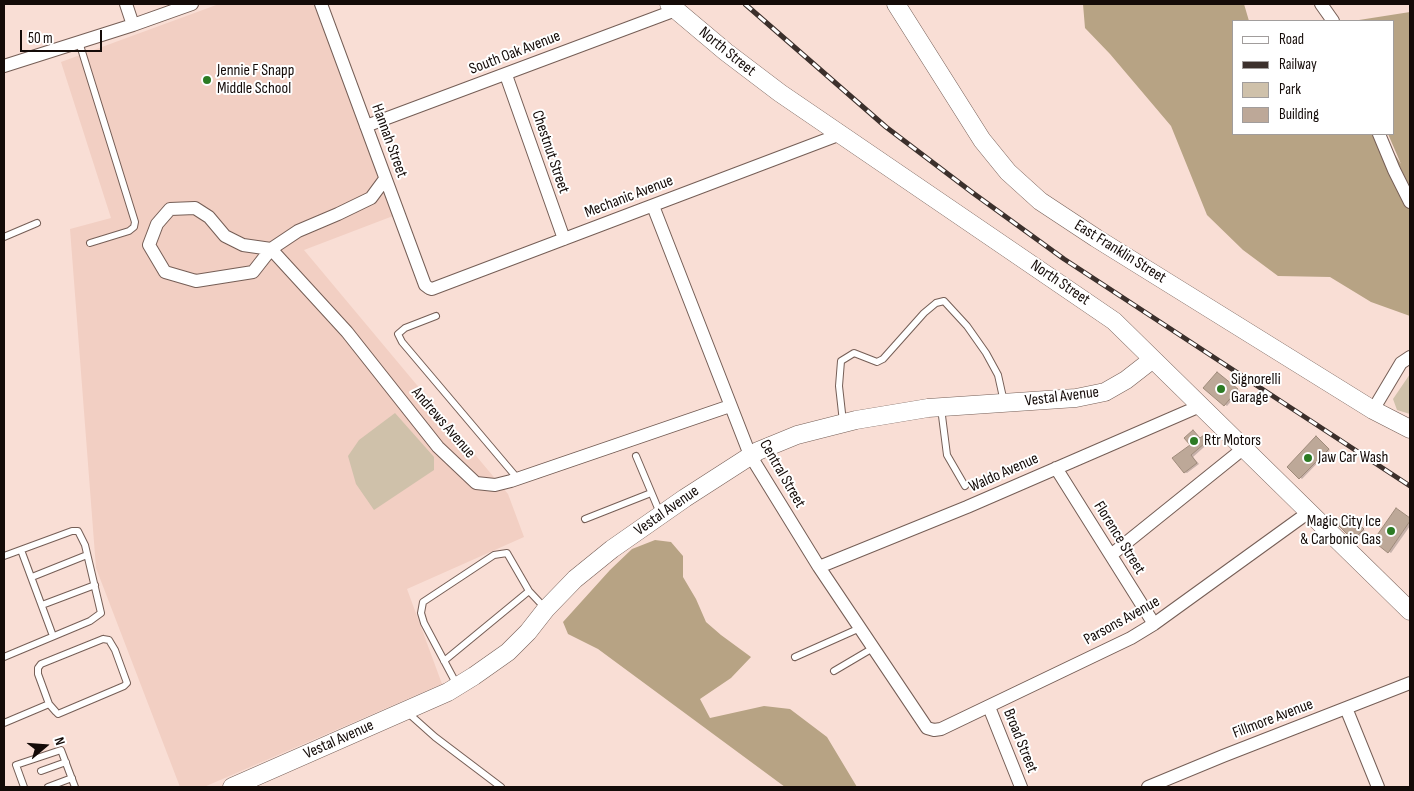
<!DOCTYPE html>
<html>
<head>
<meta charset="utf-8">
<style>
	body { margin:0 }
	#map { position:relative; width:1414px; height:791px; overflow:hidden; background:#f9ded5; font-family:"Sofia Sans Condensed",sans-serif }
	canvas { display:block }
	.frame { position:absolute; inset:0; border:5px solid #140b08; pointer-events:none }
	.legend { position:absolute; left:1232px; top:20px; width:162px; height:115px; box-sizing:border-box; background:#fff; border:1px solid #a19d9c; margin:0; padding:6px 9px; list-style:none; font-size:15px; color:#140b08 }
	.legend li { display:flex; align-items:center; gap:10px; height:25px }
	.legend b { width:25px; border:1px solid #a19d9c }
	.north { position:absolute; left:20px; top:721px; width:50px; height:50px; -webkit-text-stroke:4px #fff; paint-order:stroke; rotate:72deg; font-size:14px; font-weight:700; line-height:20px; text-align:center; color:#140b08 }
	.north::after { content:''; display:block; margin:auto; width:18px; height:22px; background:#140b08; clip-path:polygon(50% 0,100% 100%,50% 72%,0 100%) }
	.scale { position:absolute; left:20px; top:30px; width:82px; height:22px; box-sizing:border-box; border:2px solid #140b08; border-top:0; padding-left:6px; font-size:15px; line-height:18px; white-space:nowrap; color:#140b08; -webkit-text-stroke:4px #fff; paint-order:stroke }
</style>
</head>
<body>
<div id="map">
<canvas width="1414" height="791"></canvas>
<div class="frame"></div>
<ul class="legend">
<li><b style="height:6px;background:#fff"></b>Road</li>
<li><b style="height:6px;background:#3c302c"></b>Railway</li>
<li><b style="height:14px;background:#cfc1aa"></b>Park</li>
<li><b style="height:14px;background:#bda898"></b>Building</li>
</ul>
<div class="north">N</div>
<div class="scale">50 m</div>
</div>
<script>
const c = document.querySelector('canvas').getContext('2d');
c.lineJoin = 'round';
function fill(path, color) { c.fillStyle = color; c.fill(path, 'evenodd'); }
const toPath = rows => new Path2D(rows.map(r => 'M' + r).join(''));
function stroke(path, color, width, dash) { c.strokeStyle = color; c.lineWidth = width; c.lineCap = dash ? 'butt' : 'round'; c.setLineDash(dash || []); c.stroke(path); }
function drawText(font, color, halo, rows, align = 'center') {
  c.font = font + ' "Sofia Sans Condensed",sans-serif'; c.lineWidth = 4; c.setLineDash([]); c.textBaseline = 'middle'; c.strokeStyle = halo; c.fillStyle = color; for (const [text, x, y, turn = 0] of rows) {
    c.save(); c.translate(x, y); c.rotate((+turn || 0) * Math.PI / 180); c.textAlign = isNaN(turn) ? turn : align; if (halo) c.strokeText(text, 0, 0); c.fillText(text, 0, 0); c.restore();
  }
}
fill(toPath([
	[219,4,314,4,393,216,304,250,508,494,524,537,407,589,442,684,204,787,180,787,96,568,70,229,111,218,61,62]
]), '#f2cfc3');
fill(toPath([
	[1410,374,1410,414,1397,410,1393,399],
	[395,413,434,457,434,470,374,510,356,484,348,456,359,440]
]), '#cfc1aa');
fill(toPath([
	[1083,4,1244,4,1249,21,1233,21,1233,134,1382,134,1401,164,1388,134,1393,134,1393,21,1359,21,1359,20,1410,12,1410,316,1371,302,1330,277,1278,276,1243,250,1207,215,1171,126,1110,54,1085,28],
	[655,540,671,542,683,556,683,577,696,599,706,622,721,635,751,657,731,678,700,699,710,718,764,706,790,709,827,737,857,787,785,787,598,649,568,634,563,622,610,570,632,549]
]), '#b7a384');
fill(toPath([
	[1219,374,1240,391,1227,406,1205,388],
	[1210,435,1213,439,1193,457,1199,464,1187,473,1184,472,1174,459,1200,439],
	[1319,439,1330,450,1302,479,1289,467],
	[1396,510,1410,519,1410,526,1391,553,1374,541],
	[1350,517,1365,531,1356,541,1339,525]
]), '#0003');
const building = toPath([
	[1217,372,1238,389,1224,406,1203,388,1217,372],
	[1193,430,1200,438,1208,432,1212,437,1191,455,1197,463,1184,473,1172,458,1190,445,1184,438,1193,430],
	[1316,436,1329,449,1299,479,1287,467,1316,436],
	[1396,508,1410,518,1410,521,1388,553,1373,541,1396,508],
	[1348,514,1364,529,1353,540,1338,525,1348,514]
]);
fill(building, '#bda898');
stroke(building, '#9f8b7b', 1);
const lane = toPath([
	[79,42,135,222,134,227,129,231,90,243],
	[4,237,37,223],
	[436,316,405,328,398,334,402,342,518,479],
	[941,408,947,455,965,486],
	[843,422,839,386,841,361,854,353,877,362,883,359,924,313,936,303,944,301,967,326,986,353,998,375,1004,402],
	[636,456,660,513],
	[585,519,651,493],
	[21,550,53,636],
	[4,556,72,531,78,531,85,545,101,613,90,621,4,657],
	[32,577,87,555],
	[42,605,95,585],
	[103,639,109,640,115,650,127,683,124,686,58,714,56,712,49,704,38,674,38,668,41,664,103,639],
	[795,657,860,628],
	[444,661,529,591],
	[834,671,873,648],
	[457,685,424,623,421,613,423,602,494,555,507,553,529,591,545,608],
	[407,712,435,737,501,787],
	[4,723,49,704],
	[41,771,66,762],
	[24,787,16,765,61,750,75,787],
	[48,787,72,778]
]);
const street = toPath([
	[126,4,133,25],
	[321,4,425,285,429,288,432,289,564,239,841,134],
	[1321,4,1333,21],
	[4,66,133,25,192,4],
	[506,75,564,239],
	[366,126,676,10],
	[1379,134,1394,170,1410,202],
	[653,206,750,455,819,567,927,728,934,730,941,729,1131,638,1154,624,1309,512],
	[271,249,347,332,438,447,476,483,495,485,511,481,730,406],
	[271,249,243,245,225,236,209,217,195,208,170,209,157,224,149,245,165,272,196,281,253,272,271,249,298,231,338,214,371,198,385,179],
	[1373,410,1401,363,1410,357],
	[1056,468,1154,624],
	[1111,555,1244,448],
	[819,567,967,507,1200,406],
	[989,707,1021,787],
	[1346,708,1378,787],
	[1148,787,1223,756,1410,683]
]);
const secondary = toPath([
	[669,4,726,52,780,93,1114,321,1410,611],
	[896,4,982,140,1008,172,1040,201,1096,238,1373,410,1410,429],
	[232,787,448,692,474,676,508,652,528,632,546,609,575,579,612,549,685,498,758,451,797,435,856,420,928,408,1076,398,1105,392,1126,380,1153,359]
]);
stroke(lane, '#755e56', 8);
stroke(street, '#755e56', 14);
stroke(secondary, '#755e56', 19);
stroke(lane, '#fff', 6);
stroke(street, '#fff', 12);
stroke(secondary, '#fff', 18);
const rail = toPath([
	[745,4,886,127,973,193,1064,259,1410,486]
]);
stroke(rail, '#3c302c', 5);
stroke(rail, '#fff', 3, [9]);
for (const [x, y, r, color] of [
	[207,80,5,"#2c7b24"],
	[1221,389,5,"#2c7b24"],
	[1194,441,5,"#2c7b24"],
	[1308,458,5,"#2c7b24"],
	[1391,531,5,"#2c7b24"]
]) { const dot = new Path2D(); dot.arc(x, y, r, 0, 2 * Math.PI); c.fillStyle = color; c.fill(dot); stroke(dot, '#fff', 2); }
drawText('16px', '#140b08', '#fff', [
	["North Street",727,52,39],
	["South Oak Avenue",515,53,-21],
	["Hannah Street",389,141,70],
	["Chestnut Street",550,152,71],
	["Mechanic Avenue",629,197,-21],
	["East Franklin Street",1120,252,32],
	["North Street",1060,283,34],
	["Vestal Avenue",1062,397,-7],
	["Andrews Avenue",443,423,49],
	["Waldo Avenue",1004,473,-24],
	["Central Street",782,474,60],
	["Vestal Avenue",667,511,-35],
	["Florence Street",1119,538,58],
	["Parsons Avenue",1122,621,-29],
	["Fillmore Avenue",1273,719,-21],
	["Vestal Avenue",339,740,-24],
	["Broad Street",1020,741,68]
]);
drawText('16px', '#140b08', '#fff', [
	["Jennie F Snapp",217,71],
	["Middle School",217,89],
	["Signorelli",1231,380],
	["Garage",1231,398],
	["Rtr Motors",1204,441],
	["Jaw Car Wash",1318,458],
	["Magic City Ice",1381,522,"right"],
	["& Carbonic Gas",1381,540,"right"]
], 'left');
</script>
</body>
</html>
